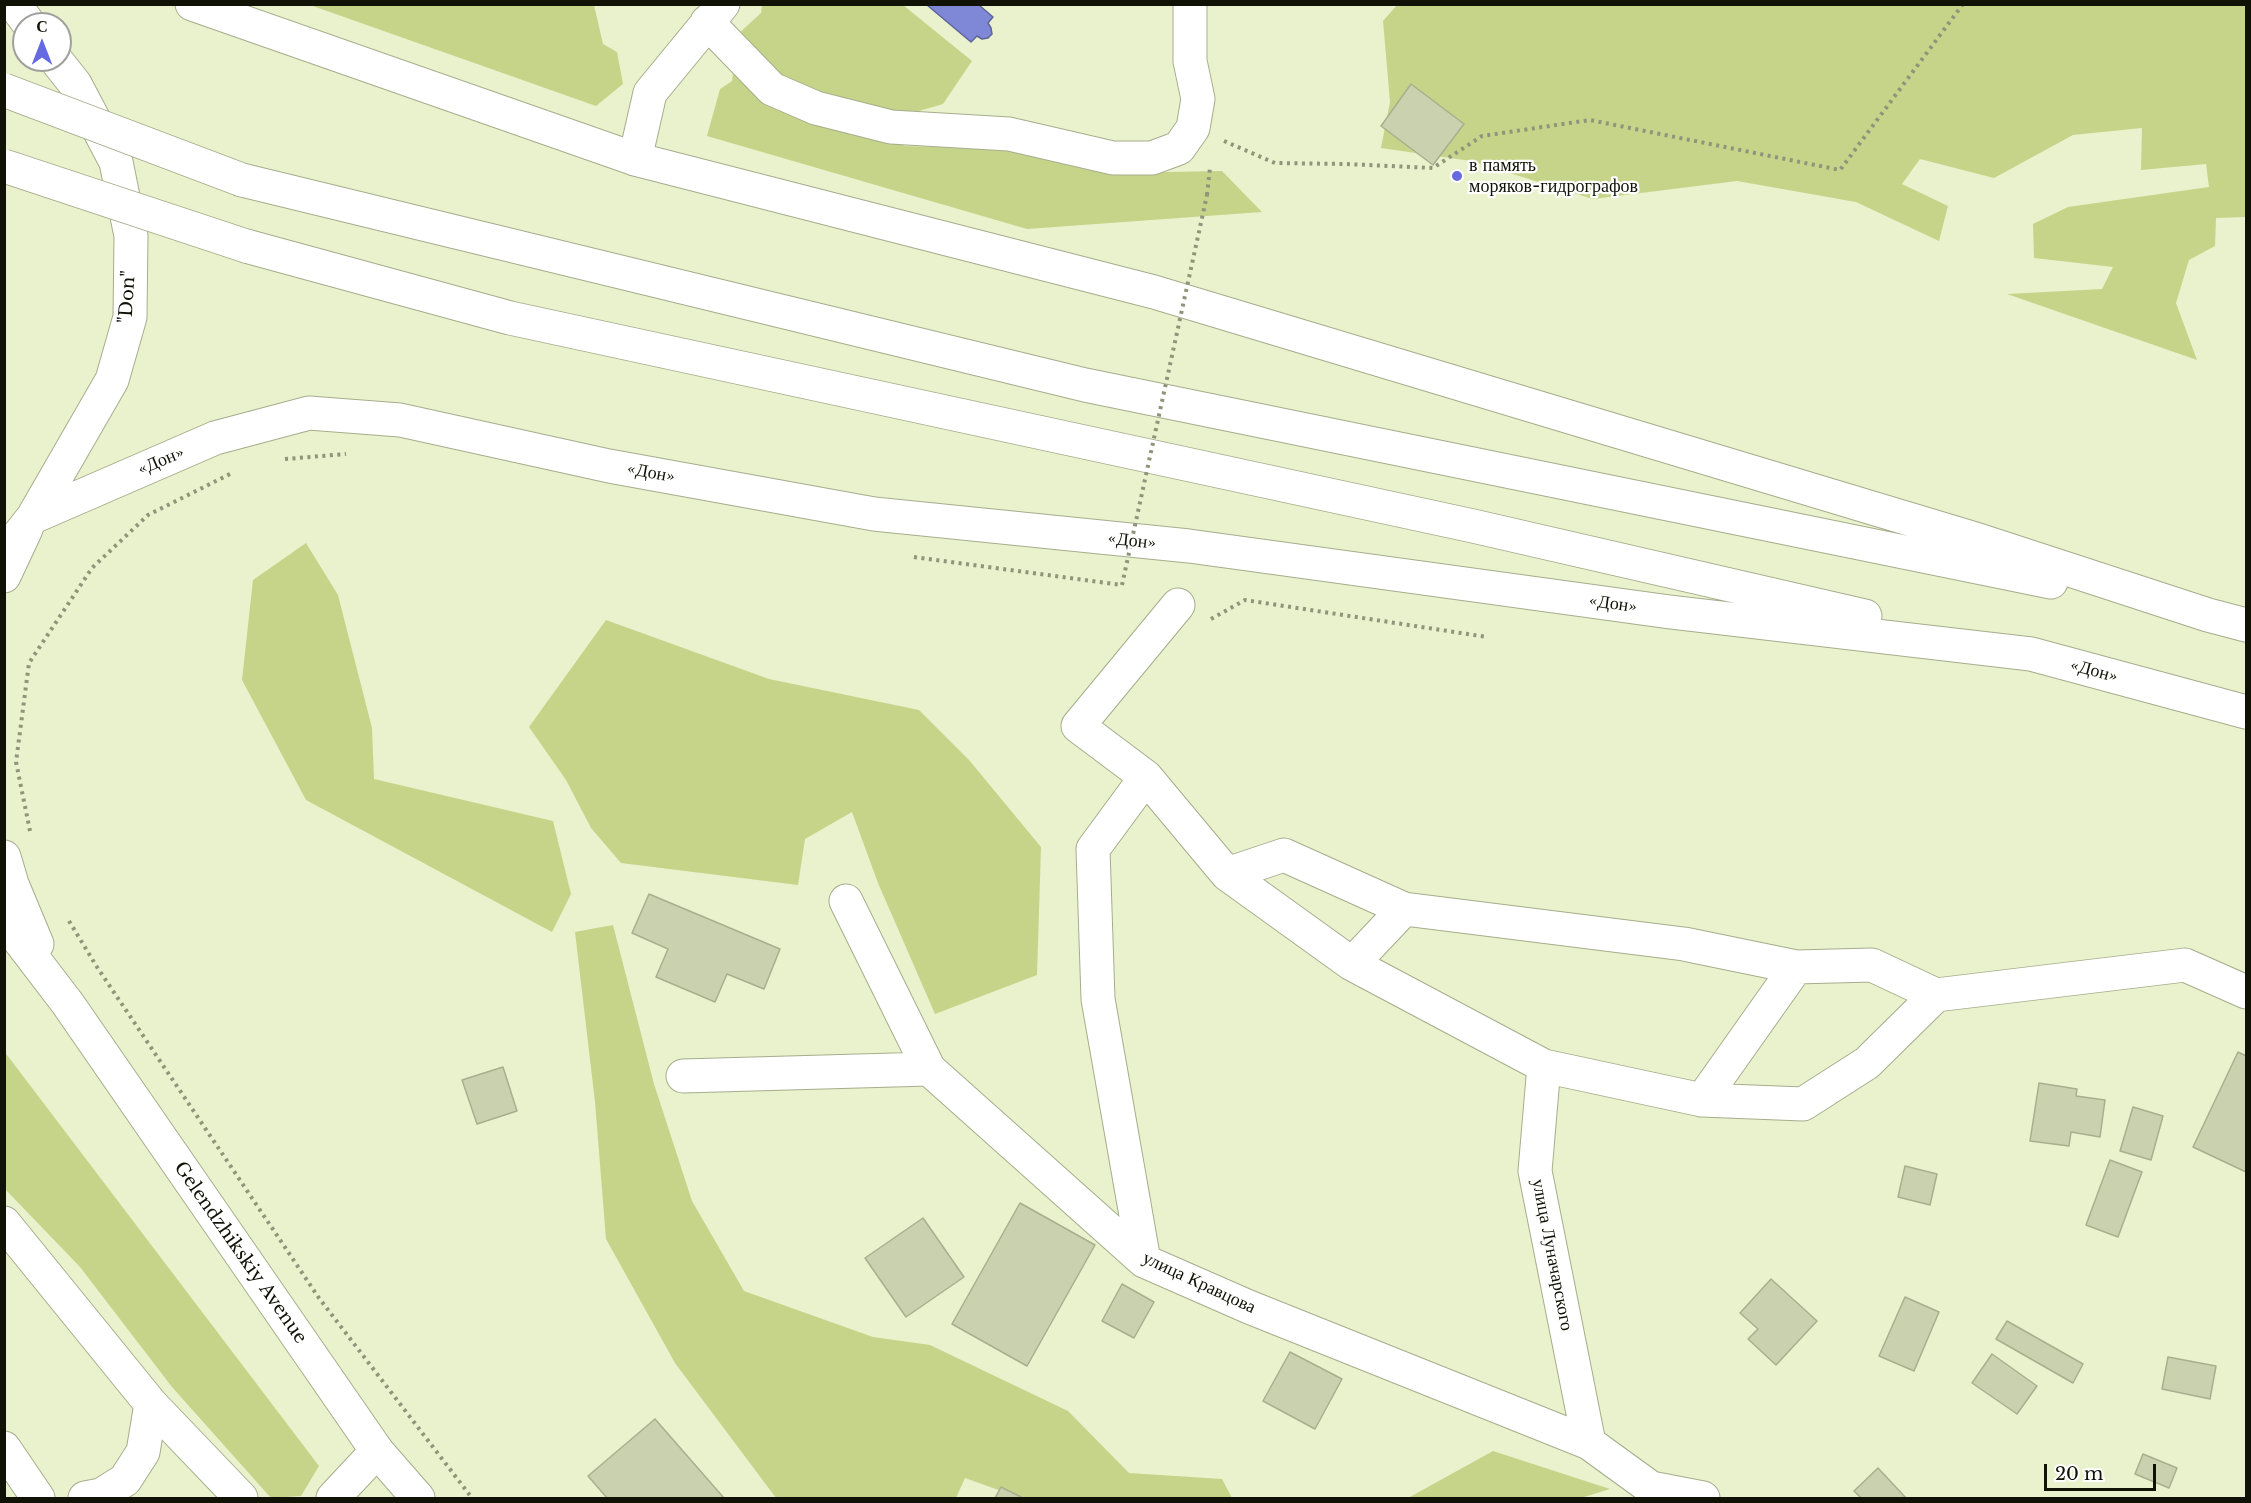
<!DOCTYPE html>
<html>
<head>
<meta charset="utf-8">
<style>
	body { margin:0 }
	#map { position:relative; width:2251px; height:1503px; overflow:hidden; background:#eaf1cd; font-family:"Libre Baskerville",serif }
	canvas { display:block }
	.frame { position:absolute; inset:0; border:6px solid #101206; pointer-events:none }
	.north { position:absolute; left:12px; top:12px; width:60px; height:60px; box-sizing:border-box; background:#fff; border:2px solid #9fa09b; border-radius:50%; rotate:0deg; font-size:16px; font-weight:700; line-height:24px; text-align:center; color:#101206 }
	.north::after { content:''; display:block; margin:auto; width:21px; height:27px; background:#6569e2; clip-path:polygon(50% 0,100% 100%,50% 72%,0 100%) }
	.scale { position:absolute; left:2044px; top:1464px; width:112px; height:27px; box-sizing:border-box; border:3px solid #101206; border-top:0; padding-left:8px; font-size:18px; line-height:21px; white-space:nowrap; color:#101206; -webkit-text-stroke:4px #fff; paint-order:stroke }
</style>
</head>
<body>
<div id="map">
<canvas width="2251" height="1503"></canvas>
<div class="frame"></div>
<div class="north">С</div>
<div class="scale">20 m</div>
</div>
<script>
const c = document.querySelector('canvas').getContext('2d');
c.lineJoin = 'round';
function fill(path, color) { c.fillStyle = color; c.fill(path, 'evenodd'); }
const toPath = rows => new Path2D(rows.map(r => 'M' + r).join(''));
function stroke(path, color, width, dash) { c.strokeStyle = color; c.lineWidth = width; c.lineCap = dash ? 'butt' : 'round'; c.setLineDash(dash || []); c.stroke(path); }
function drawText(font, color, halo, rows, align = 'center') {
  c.font = font + ' "Libre Baskerville",serif'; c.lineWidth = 4.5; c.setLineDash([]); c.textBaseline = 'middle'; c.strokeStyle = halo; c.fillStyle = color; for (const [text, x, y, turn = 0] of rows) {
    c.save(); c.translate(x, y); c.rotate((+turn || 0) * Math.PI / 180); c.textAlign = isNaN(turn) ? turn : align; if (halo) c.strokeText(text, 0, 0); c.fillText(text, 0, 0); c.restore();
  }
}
fill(toPath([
	[310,5,594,5,603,44,617,52,623,84,596,106],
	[762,5,903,5,972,61,943,104,912,113,904,146,1010,149,1114,173,1222,171,1262,212,1027,229,707,136,720,89,732,81,738,34,761,13],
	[1397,5,2246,5,2246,217,2216,218,2215,246,2189,260,2176,303,2197,360,2007,294,2102,289,2113,267,2034,258,2033,224,2068,207,2209,187,2206,164,2141,170,2142,128,2073,135,1994,178,1920,159,1902,184,1948,206,1939,241,1856,202,1737,181,1593,199,1471,161,1381,148,1390,102,1383,21],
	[306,543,338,595,372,728,374,779,553,821,571,894,552,932,306,800,242,680,253,580],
	[606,620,769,679,919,710,969,760,1041,847,1037,975,935,1014,878,883,852,812,805,839,798,885,621,863,591,828,566,780,529,727],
	[613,925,654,1084,692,1201,744,1291,873,1337,930,1345,1068,1411,1129,1473,1222,1479,1232,1498,1021,1498,965,1478,956,1498,776,1498,675,1363,606,1239,595,1102,575,932],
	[4,1051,319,1466,301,1496,271,1498,172,1387,80,1267,5,1189],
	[1493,1451,1610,1489,1581,1498,1408,1498]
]), '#c6d489');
const water = toPath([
	[927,5,979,5,993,17,988,23,991,28,992,34,988,38,982,39,977,36,971,42,927,5]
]);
fill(water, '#7f88d6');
stroke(water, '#5e6598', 1.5);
const building = toPath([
	[1411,84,1464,124,1433,165,1381,126,1411,84],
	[649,894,780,949,764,989,727,974,715,1002,656,977,668,949,632,933,649,894],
	[2238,1052,2246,1056,2246,1172,2193,1147,2238,1052],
	[503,1067,517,1111,477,1124,462,1080,503,1067],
	[2039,1083,2077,1089,2076,1096,2105,1100,2100,1137,2071,1132,2069,1146,2030,1141,2039,1083],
	[2133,1107,2163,1116,2151,1160,2120,1151,2133,1107],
	[2110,1160,2142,1172,2118,1237,2086,1225,2110,1160],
	[1905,1166,1937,1174,1930,1205,1898,1197,1905,1166],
	[1020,1203,1095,1245,1027,1366,952,1324,1020,1203],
	[923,1218,964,1277,906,1317,865,1258,923,1218],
	[1771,1279,1817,1321,1776,1365,1748,1339,1758,1329,1740,1313,1771,1279],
	[1122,1284,1154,1302,1134,1338,1102,1321,1122,1284],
	[1905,1297,1939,1312,1914,1371,1879,1356,1905,1297],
	[2007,1321,2083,1364,2073,1383,1996,1339,2007,1321],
	[1290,1352,1342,1379,1315,1429,1263,1401,1290,1352],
	[1992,1354,2037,1386,2017,1414,1972,1383,1992,1354],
	[2168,1357,2216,1366,2210,1399,2162,1389,2168,1357],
	[655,1419,724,1498,607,1498,588,1476,655,1419],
	[2143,1454,2177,1468,2169,1488,2135,1474,2143,1454],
	[1878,1468,1906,1498,1861,1498,1854,1491,1878,1468],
	[1001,1487,1023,1498,995,1498,1001,1487]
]);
fill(building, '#cad1ae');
stroke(building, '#a8af8e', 1.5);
const minor = toPath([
	[707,22,772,89,816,108,891,127,1009,134,1113,158,1152,158,1179,148,1193,128,1198,99,1190,61,1190,4],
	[635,159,650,93,723,4],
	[1178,605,1078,726,1146,777,1227,874,1352,964,1544,1066,1702,1100,1796,967],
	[1227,874,1284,855,1404,909,1684,944,1796,967,1872,965,1936,995,2185,965,2246,992],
	[846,901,929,1069,1144,1261,1249,1307,1589,1443,1651,1488,1703,1498],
	[1352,964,1404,909],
	[1544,1066,1535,1171,1589,1443],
	[683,1076,929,1069],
	[1702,1100,1803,1104,1867,1063,1936,995],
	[4,1223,151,1404,241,1498],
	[1144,1261,1098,999,1093,849,1146,777],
	[4,1448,38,1498],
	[85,1498,101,1495,125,1480,143,1452,151,1404],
	[333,1498,377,1451]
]);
const major = toPath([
	[4,576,26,529],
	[4,857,12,884,37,944],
	[4,920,68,1004,377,1451,418,1498]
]);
const highway = toPath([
	[14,4,29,24],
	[192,4,635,159,1154,292,1972,538,2208,615,2246,625],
	[242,180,1085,385,2051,582],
	[246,246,510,318,1473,526,1865,616],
	[33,517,215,438,309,413,400,420,609,466,874,514,1189,546,1670,612,2031,654,2246,712],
	[4,554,33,517,112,380,130,317,131,236,116,162,75,84,56,60]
]);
stroke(minor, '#a6ad8c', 35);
stroke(major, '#a6ad8c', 35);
stroke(highway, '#a6ad8c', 35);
stroke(toPath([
	[1224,141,1275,163,1346,164,1433,168,1482,136,1590,120,1840,170,1963,4],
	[1207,195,1210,168],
	[285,459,346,454],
	[914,557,1122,585],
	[1211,619,1245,600,1487,637],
	[30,831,16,762,29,663,92,568,148,515,232,473],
	[69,921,97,967,319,1298,472,1498]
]), '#8f947a', 4, [3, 4.5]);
stroke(minor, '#fff', 33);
stroke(major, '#fff', 33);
stroke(highway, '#fff', 33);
const highwayBridge = toPath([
	[4,90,242,180],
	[4,166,246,246]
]);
stroke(highwayBridge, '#a6ad8c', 35, []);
stroke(toPath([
	[1122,585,1207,195]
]), '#8f947a', 4, [3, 4.5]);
stroke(highwayBridge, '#fff', 33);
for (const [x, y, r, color] of [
	[1457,176,6,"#6569e2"]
]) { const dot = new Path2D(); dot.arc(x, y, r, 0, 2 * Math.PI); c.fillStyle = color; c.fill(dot); stroke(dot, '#fff', 2); }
drawText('18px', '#101206', '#fff', [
	["в память",1469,166],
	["моряков-гидрографов",1469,187]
], 'left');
drawText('18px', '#101206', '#fff', [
	["\"Don\"",128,297,-86],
	["«Дон»",161,461,-23],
	["«Дон»",651,473,10],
	["«Дон»",1132,541,6],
	["«Дон»",1613,604,8],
	["«Дон»",2094,671,15],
	["Gelendzhikskiy Avenue",240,1253,55],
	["улица Луначарского",1552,1255,79],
	["улица Кравцова",1199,1283,25]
]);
</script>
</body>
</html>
